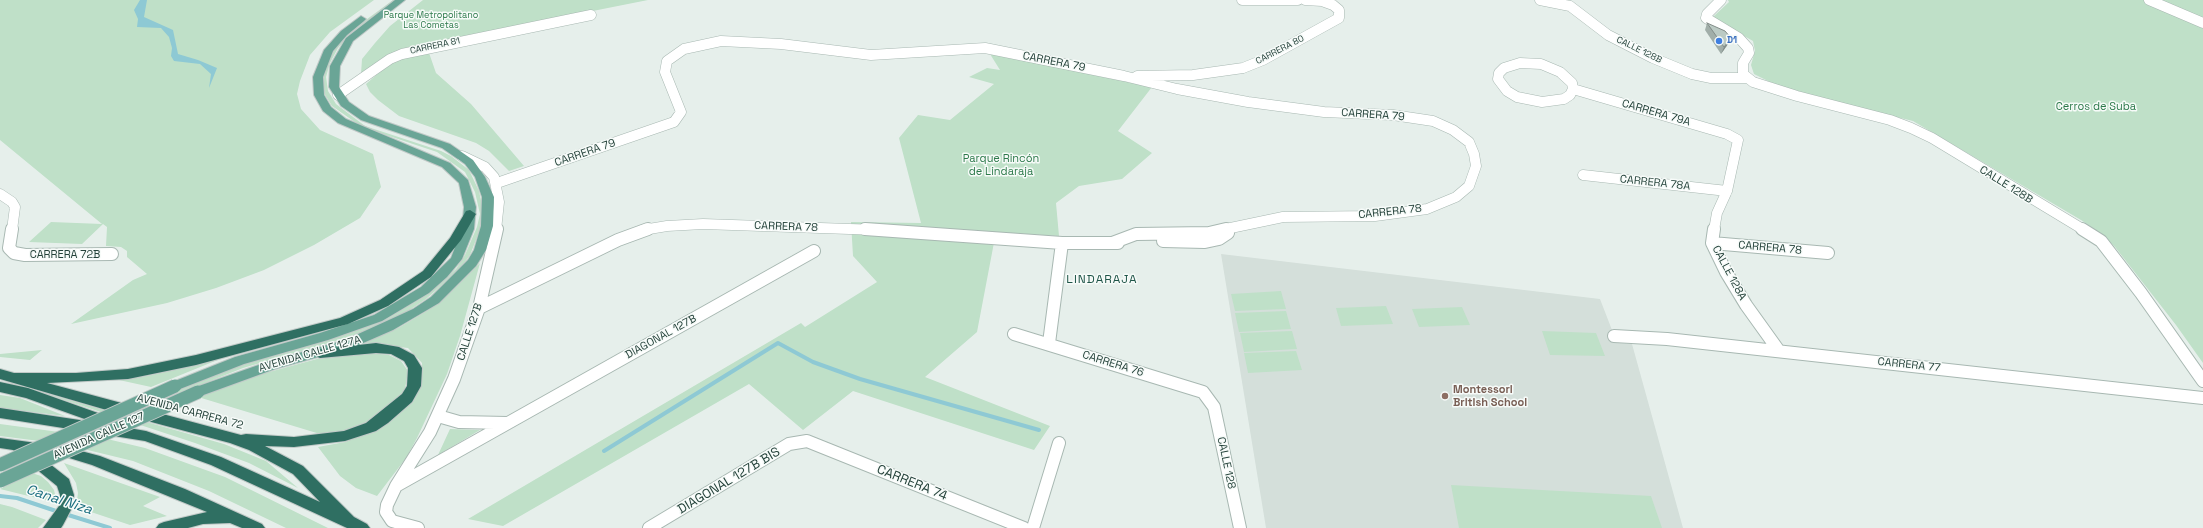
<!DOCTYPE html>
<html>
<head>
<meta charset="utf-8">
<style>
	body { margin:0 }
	canvas { display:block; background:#e6efeb }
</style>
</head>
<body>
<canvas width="2203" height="528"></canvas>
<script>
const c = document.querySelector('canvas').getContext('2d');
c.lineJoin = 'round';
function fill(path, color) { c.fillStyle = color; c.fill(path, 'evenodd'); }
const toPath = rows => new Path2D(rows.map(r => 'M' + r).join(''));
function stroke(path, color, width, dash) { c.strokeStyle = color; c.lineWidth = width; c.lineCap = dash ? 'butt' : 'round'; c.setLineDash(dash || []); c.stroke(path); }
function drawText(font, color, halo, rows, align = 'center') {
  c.font = font + ' "Space Grotesk",sans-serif'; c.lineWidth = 3; c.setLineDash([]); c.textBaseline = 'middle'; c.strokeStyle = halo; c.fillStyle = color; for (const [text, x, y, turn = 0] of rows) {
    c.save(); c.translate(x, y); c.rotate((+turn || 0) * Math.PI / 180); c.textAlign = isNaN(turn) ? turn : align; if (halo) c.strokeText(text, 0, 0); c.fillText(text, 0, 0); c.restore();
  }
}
fill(toPath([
	[1221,254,1600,299,1617,343,1632,344,1683,528,1266,528]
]), '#d4dfda');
fill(toPath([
	[0,0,374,0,330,32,310,55,300,81,297,94,301,109,320,130,373,154,381,187,360,218,314,245,264,270,216,288,167,303,71,324,133,280,147,274,127,257,127,251,121,247,106,246,107,227,103,224,82,244,29,242,51,222,102,224,0,140],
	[393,0,395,0,351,34,338,48,330,63,326,77,328,91,336,104,365,126,441,151,451,156,469,170,479,191,484,214,481,227,470,255,459,270,426,299,405,313,363,333,243,368,180,393,174,392,245,364,325,341,381,322,422,298,456,269,465,255,477,227,480,214,475,192,465,172,437,152,362,127,332,106,324,93,323,78,327,63,335,48,348,33],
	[423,0,648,0,412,47,395,52,361,74,362,59,375,43,390,26],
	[1728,0,2203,0,2203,363,2176,325,2115,247,2102,234,2081,220,1913,121,1815,97,1778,86,1754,74,1751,65,1755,51,1753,41,1714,19,1714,16,1729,2],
	[428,50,436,73,471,104,524,166,509,171,489,151,476,143,399,116,378,100,370,92,366,84,389,64,405,56],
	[990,54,1152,87,1118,131,1152,153,1122,179,1079,186,1056,203,1059,236,996,232,977,332,925,377,1050,426,1034,450,853,391,803,430,749,384,503,526,468,519,801,323,805,327,877,282,853,256,851,222,921,223,899,138,918,115,950,120,994,84,969,77,987,68,1000,70],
	[480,263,460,336,447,374,417,438,406,458,377,496,356,488,340,476,318,447,345,442,359,436,419,386,422,374,422,363,408,348,365,343,400,327,430,309,457,286],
	[1281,291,1286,309,1235,311,1231,294],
	[1386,306,1393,324,1341,326,1336,308],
	[1462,307,1470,325,1419,327,1412,309],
	[1286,311,1291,329,1239,332,1235,313],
	[1292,331,1297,349,1244,352,1240,333],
	[1542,331,1596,333,1605,356,1550,355],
	[42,350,30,360,0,357,0,354],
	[1296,351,1302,370,1248,373,1244,353],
	[372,353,389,355,401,361,408,371,405,389,399,398,369,421,344,431,320,434,198,397,221,385,317,359],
	[220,359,151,387,119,380,147,376],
	[34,390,224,444,266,461,298,488,249,463,195,443],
	[0,395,20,398,65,416,0,408],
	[0,424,103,438,145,448,225,477,328,528,286,528,209,491,133,461,63,444,0,436],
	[450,429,480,430,438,455],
	[64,463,160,497,143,506,167,516,130,525,76,507,78,493,76,483],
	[32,473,41,476,48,482,54,490,57,503,0,489],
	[1451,485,1651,496,1662,528,1459,528],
	[0,504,12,507,46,520,38,528,0,528]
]), '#bfe0c8');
fill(toPath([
	[140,0,147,0,144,17,173,30,178,54,198,60,217,68,209,88,211,74,200,64,174,61,171,56,172,48,169,37,161,28,137,27,138,19,134,10]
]), '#8ec9d4');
stroke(toPath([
	[604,451,778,343,813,362,860,379,1039,430],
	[0,496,17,498,59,512],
	[65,514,110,528]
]), '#8ec9d4', 4);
const minorFar1 = toPath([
	[1242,0,1298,0],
	[1540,0,1570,6,1608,35,1653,58,1692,74,1711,78,1746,78],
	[1721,0,1707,14,1706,18,1739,38,1748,48,1749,53,1743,63,1743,74,1753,82,1797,96,1890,120,1911,128,1932,138,2084,230],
	[2149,0,2203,23],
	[1520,63,1541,64,1560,72,1572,83,1573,89,1570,95,1564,99,1542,102,1517,97,1507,91,1498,79,1499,73,1504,68,1520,63],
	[1137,76,1193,75,1243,68,1263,60,1339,18,1339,10,1333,5,1322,1,1305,0],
	[1573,89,1727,134,1738,140,1727,191,1717,213,1714,230],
	[338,95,390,59,402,54,591,15],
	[462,156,485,167,494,177,499,202,496,230],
	[1583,175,1727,191],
	[497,183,674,122,681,112,665,72,667,61,684,49,721,41,781,44,871,55,985,48,1124,76,1177,89,1248,102,1324,112,1393,115,1433,121,1453,130,1469,142,1474,154,1476,166,1469,186,1456,197,1427,209,1375,216,1283,217,1221,230],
	[0,194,12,202,15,207,12,230],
	[643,230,667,226,703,224,879,230]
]);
const minor = toPath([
	[12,229,9,248,14,253,25,255,112,254],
	[865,229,1062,243,1118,243],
	[1714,229,1712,243,1726,272,1746,305,1779,351],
	[2082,229,2101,241,2141,293,2203,381],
	[1163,241,1205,242,1219,239,1228,233],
	[1112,243,1136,234,1209,233,1226,229],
	[1712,243,1828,253],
	[479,308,618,240,648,229],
	[1014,334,1203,392,1214,407,1240,528],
	[1614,336,1667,339,2203,398],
	[1049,343,1062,243],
	[438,416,459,422,507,423],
	[396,486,814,251],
	[418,528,392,521,386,512,387,505,396,486,430,432,454,379,479,308,497,229],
	[649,528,789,444,807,441,1024,528],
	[1033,528,1059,443]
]);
const major = toPath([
	[395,0,405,0,353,41,340,66,339,87,349,102,369,116,450,144,473,160,485,177,494,197,493,226,486,250,476,266,439,303,393,330,354,347,275,369,198,397,193,396,191,392,193,388,267,362,345,340,413,309,431,297,468,260,474,250,481,226,482,197,475,177,465,164,442,148,361,120,341,106,329,87,330,66,346,38,395,0],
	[361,16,366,19,364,21,347,35,333,51,323,77,324,95,331,107,346,119,450,163,468,180,476,207,474,229,462,259,447,277,429,293,382,321,328,340,244,364,180,389,170,389,168,386,170,383,235,357,320,333,374,315,421,287,451,258,462,229,464,207,459,183,442,167,338,123,323,111,314,95,313,77,324,50,341,31,361,16]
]);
const highway = toPath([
	[470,210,476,214,461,240,431,277,388,306,348,324,196,365,128,379,47,383,241,435,246,434,294,437,344,431,366,423,402,394,407,386,408,368,404,361,391,354,376,353,320,358,315,356,313,353,315,350,376,343,399,347,414,355,422,368,421,386,412,402,388,423,376,431,345,441,294,447,265,446,303,466,354,517,367,524,370,528,347,528,211,465,145,441,0,418,0,408,93,422,26,398,0,392,0,382,28,388,112,418,114,422,112,425,146,431,221,457,320,502,293,474,249,450,230,443,110,411,0,379,0,369,14,373,76,373,128,369,196,355,340,318,380,300,423,271,450,238,466,211,470,210],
	[0,438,66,447,100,456,185,489,262,524,265,528,242,528,230,523,203,524,188,528,156,528,159,524,164,522,207,512,92,465,66,457,36,453,69,479,74,495,73,506,63,525,61,528,43,528,59,506,60,495,57,486,13,450,0,448,0,438]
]);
stroke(minorFar1, '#a8b8b2', 11);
stroke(minor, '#a8b8b2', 14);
stroke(major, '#c2cac8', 2);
stroke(highway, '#c2cac8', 2);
stroke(minorFar1, '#fff', 10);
stroke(minor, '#fff', 12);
fill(major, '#6aa596');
fill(highway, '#2f6f62');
const majorBridge = toPath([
	[0,465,175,386],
	[0,481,198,392]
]);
stroke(majorBridge, '#c2cac8', 15, []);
stroke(majorBridge, '#6aa596', 13);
fill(toPath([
	[1707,23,1728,44,1721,54,1705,30]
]), '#a1aea9');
fill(toPath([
	[1731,38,1728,44,1721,54,1724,47]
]), '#838d89');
const building = toPath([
	[1707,23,1725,31,1731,38,1724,47,1707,23]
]);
fill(building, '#bbcac4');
stroke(building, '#838d89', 1);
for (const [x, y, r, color] of [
	[1719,41,4,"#3f7fe0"],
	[1445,396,4,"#8d6e63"]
]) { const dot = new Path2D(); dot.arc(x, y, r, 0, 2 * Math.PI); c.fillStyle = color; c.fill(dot); stroke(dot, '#f7fbf9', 1.5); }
drawText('9px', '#2d7a4b', '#f7fbf9', [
	["Parque Metropolitano",431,16],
	["Las Cometas",431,26]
]);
drawText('bold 9px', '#366cbe', '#f7fbf9', [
	["D1",1727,41]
], 'left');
drawText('9px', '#24423a', '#f7fbf9', [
	["CARRERA 81",435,46,-12],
	["CARRERA 80",1280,50,-27],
	["CALLE 128B",1639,50,26]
]);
drawText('11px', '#24423a', '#f7fbf9', [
	["CARRERA 79",1054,62,11],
	["CARRERA 79A",1656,113,16],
	["CARRERA 79",1373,115,4],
	["CARRERA 79",585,153,-19],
	["CARRERA 78A",1655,183,6],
	["CALLE 128B",2006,185,32],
	["CARRERA 78",1390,212,-6],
	["CARRERA 78",786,227,2],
	["CARRERA 78",1770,248,5],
	["CARRERA 72B",65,255],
	["CALLE 128A",1729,273,62],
	["CALLE 127B",470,332,-72],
	["DIAGONAL 127B",661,337,-29],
	["AVENIDA CALLE 127A",310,354,-16],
	["CARRERA 76",1113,364,17],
	["CARRERA 77",1909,365,6],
	["AVENIDA CARRERA 72",190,412,15],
	["AVENIDA CALLE 127",99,436,-24],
	["CALLE 128",1226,463,78]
]);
drawText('11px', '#2d7a4b', '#f7fbf9', [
	["Cerros de Suba",2096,107],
	["Parque Rincón",1001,159],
	["de Lindaraja",1001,172]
]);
drawText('bold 11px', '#785e54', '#f7fbf9', [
	["Montessori",1453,390],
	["British School",1453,403]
], 'left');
c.letterSpacing = '1px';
drawText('12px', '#1f5548', '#f7fbf9', [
	["LINDARAJA",1102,280]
]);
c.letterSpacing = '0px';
drawText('13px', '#24423a', '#f7fbf9', [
	["DIAGONAL 127B BIS",729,481,-31],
	["CARRERA 74",912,483,22]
]);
drawText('italic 14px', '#1c6f80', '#f7fbf9', [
	["Canal Niza",59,500,18]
]);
</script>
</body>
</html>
